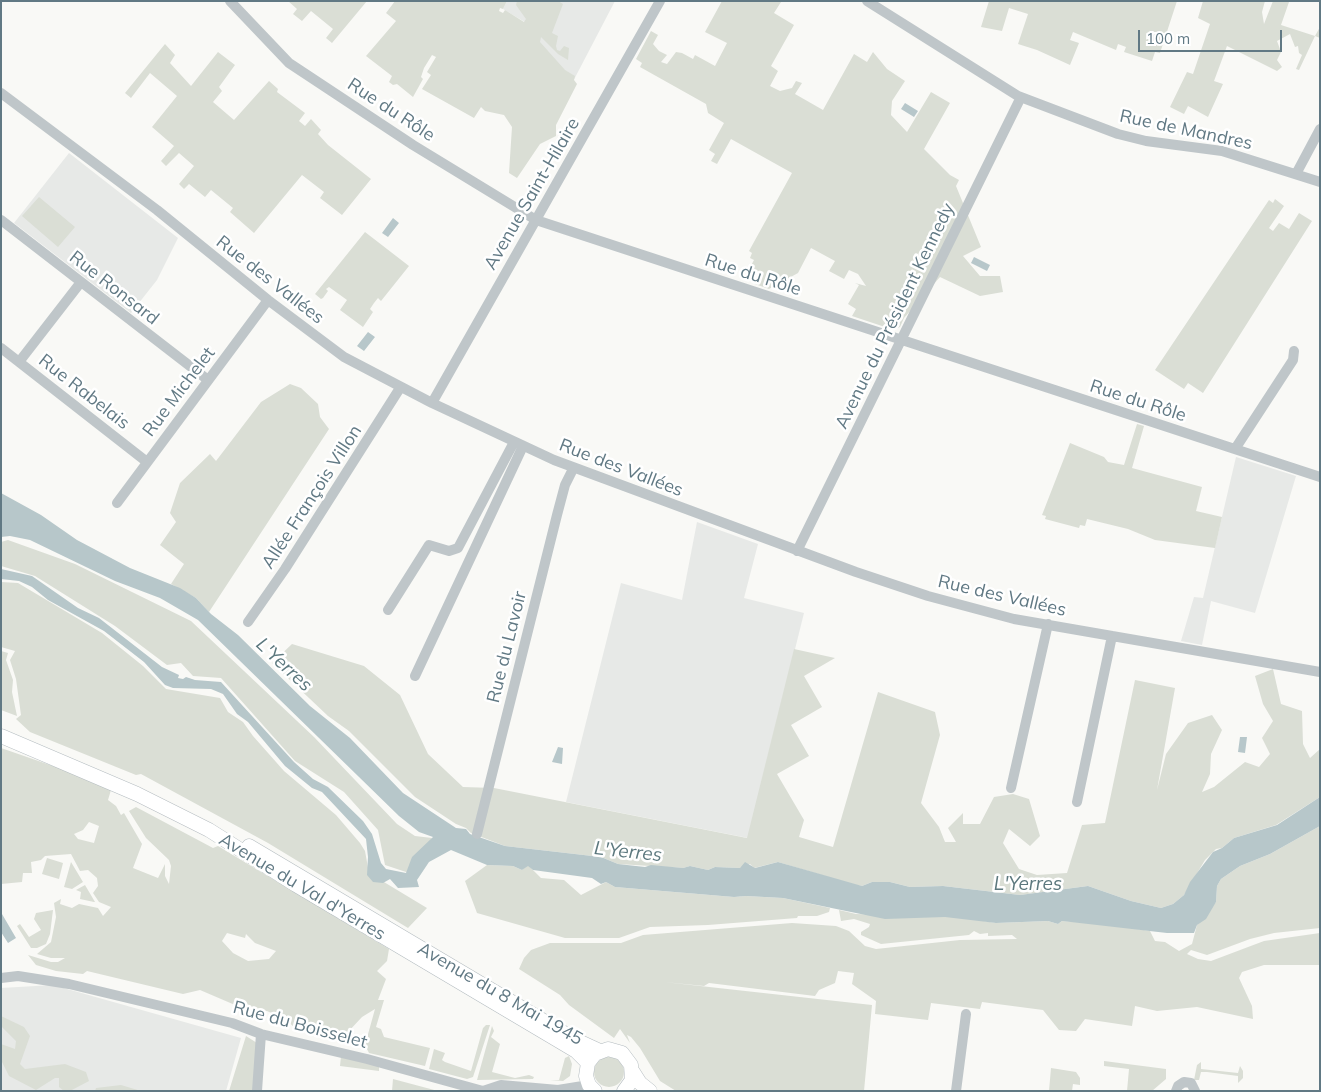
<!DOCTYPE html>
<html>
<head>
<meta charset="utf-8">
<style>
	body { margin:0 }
	#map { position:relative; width:1321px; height:1092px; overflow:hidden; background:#f9f9f6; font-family:Mulish,sans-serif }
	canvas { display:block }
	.frame { position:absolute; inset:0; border:2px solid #617984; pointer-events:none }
	.scale { position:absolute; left:1138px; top:30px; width:144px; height:22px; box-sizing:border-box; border:2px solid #617984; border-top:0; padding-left:6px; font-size:15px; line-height:18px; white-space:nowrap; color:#617984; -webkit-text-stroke:4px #fff; paint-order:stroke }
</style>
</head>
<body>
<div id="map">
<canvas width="1321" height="1092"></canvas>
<div class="frame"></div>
<div class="scale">100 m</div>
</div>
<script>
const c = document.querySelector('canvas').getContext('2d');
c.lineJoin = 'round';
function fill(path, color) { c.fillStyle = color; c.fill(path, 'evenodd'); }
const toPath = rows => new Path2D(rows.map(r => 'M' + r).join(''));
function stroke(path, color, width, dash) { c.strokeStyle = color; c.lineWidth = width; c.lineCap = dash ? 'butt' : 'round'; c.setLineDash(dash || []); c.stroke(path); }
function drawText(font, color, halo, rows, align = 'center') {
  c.font = font + ' Mulish,sans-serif'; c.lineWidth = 5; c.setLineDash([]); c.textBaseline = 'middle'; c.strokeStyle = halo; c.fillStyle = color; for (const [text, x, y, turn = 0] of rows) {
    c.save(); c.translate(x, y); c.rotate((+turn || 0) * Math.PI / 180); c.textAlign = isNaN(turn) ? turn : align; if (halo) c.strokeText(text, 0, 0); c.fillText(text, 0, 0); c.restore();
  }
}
fill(toPath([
	[507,1,615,1,544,137,528,24,503,9],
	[69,153,178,238,157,280,131,313,14,223],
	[1236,457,1296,476,1255,613,1211,601,1202,645,1181,641,1194,597,1203,598],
	[697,522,758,544,744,598,804,613,748,838,566,802,621,583,682,600],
	[53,985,241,1038,226,1091,1,1091,1,988]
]), '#e7e9e7');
fill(toPath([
	[288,1,367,1,332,43,326,38,333,29,311,11,302,21,293,14,297,9],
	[395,1,507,1,503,9,500,8,499,11,503,13,505,10,524,22,526,19,516,5,517,1,558,1,563,4,552,33,558,36,556,46,557,50,560,51,564,46,569,48,568,60,558,54,541,37,540,42,565,70,575,76,574,80,577,84,556,125,556,136,540,144,517,178,509,173,512,127,504,115,485,111,481,107,474,118,422,89,431,75,427,72,436,57,432,55,424,68,421,77,423,79,413,97,397,84,393,85,389,82,392,76,366,56,396,21,386,13],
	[722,1,781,2,774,13,794,25,771,66,778,71,770,86,780,91,792,88,796,81,802,83,795,94,823,110,854,54,867,62,873,52,887,69,905,81,892,101,891,115,907,132,931,92,950,103,924,149,950,175,959,180,956,186,981,247,963,256,980,276,1000,276,1003,292,980,296,940,277,904,318,900,327,894,330,852,316,856,309,848,304,859,285,855,283,866,286,858,274,849,270,844,279,829,271,835,261,811,248,798,273,769,289,755,284,755,277,747,273,754,260,750,258,752,253,749,251,792,173,731,139,717,164,711,161,715,154,709,150,724,123,708,113,706,104,640,67,642,63,636,59,651,31,658,35,653,44,659,51,667,55,661,62,667,64,676,52,682,53,693,59,695,55,715,66,727,43,705,32],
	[989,1,1177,1,1160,53,1155,52,1152,61,1124,52,1126,47,1118,44,1116,50,1073,32,1070,40,1079,43,1070,65,1037,50,1018,44,1028,14,1009,8,1002,31,981,27],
	[1203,1,1265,1,1262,12,1264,24,1273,1,1286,1,1289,2,1281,25,1315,36,1320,27,1320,38,1315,36,1299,70,1296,69,1302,55,1299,53,1298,46,1295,47,1290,34,1277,41,1281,52,1277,60,1282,67,1277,71,1227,46,1214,81,1223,84,1208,117,1188,106,1184,114,1170,107,1187,72,1193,74,1210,24,1198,18],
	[165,44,175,55,170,63,191,86,218,52,235,65,219,87,222,91,213,102,234,120,269,81,278,89,277,92,305,113,299,121,305,126,311,119,321,130,318,134,328,145,371,179,342,215,320,198,324,192,302,175,254,233,230,212,233,208,211,190,205,197,189,184,184,189,179,184,194,166,179,153,166,166,161,161,174,146,152,127,177,96,150,73,131,98,125,93],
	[39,197,75,227,58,247,22,216],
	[1275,199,1284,206,1269,228,1273,231,1279,223,1289,229,1299,213,1312,221,1203,393,1188,383,1184,389,1155,370,1269,200,1273,203],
	[365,232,409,266,381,301,378,298,374,303,370,309,373,312,363,327,340,310,347,300,329,287,326,289,328,291,323,298,321,299,315,294],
	[290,384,301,388,318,404,320,417,329,429,209,612,196,598,171,584,184,564,160,545,176,522,170,513,180,483,210,454,216,461,261,402],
	[1137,424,1144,426,1132,468,1202,487,1196,511,1222,517,1215,548,1155,540,1128,529,1087,519,1085,526,1080,525,1079,528,1045,519,1046,516,1042,515,1070,443,1104,457,1108,462,1124,465],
	[8,540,75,564,191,621,314,737,397,824,415,836,432,838,409,873,385,865,378,830,344,792,295,761,221,678,193,676,181,663,167,665,115,626,35,576,1,566,1,542],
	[1,582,18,583,102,633,143,666,166,689,220,698,228,712,243,722,253,736,284,771,336,815,360,843,365,851,369,873,427,908,408,928,268,843,141,774,136,775,30,732,16,719,21,715,16,679,10,660,15,651,1,647],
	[292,644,364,666,400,695,428,754,463,787,494,788,747,838,794,649,835,658,804,676,822,707,791,725,809,756,777,774,804,820,799,837,833,847,878,692,935,712,940,735,921,803,939,827,945,842,956,842,948,828,963,813,963,824,980,824,994,797,1013,794,1029,799,1040,836,1030,846,1009,829,1003,843,1019,869,1037,875,1067,873,1082,825,1105,823,1135,680,1175,688,1157,790,1166,754,1188,723,1212,715,1222,730,1211,754,1210,774,1202,792,1214,787,1245,762,1259,767,1270,754,1262,738,1273,721,1263,704,1255,676,1273,669,1281,704,1302,711,1303,744,1310,758,1320,749,1320,797,1276,825,1234,838,1222,848,1216,849,1205,860,1184,895,1173,904,1161,908,1131,901,1088,886,1020,895,943,886,910,887,890,882,872,882,862,886,855,885,778,862,754,868,750,864,740,868,715,867,708,870,690,866,683,868,618,864,601,857,505,846,471,833,466,828,456,824,415,797,349,731,328,716,272,663],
	[1,651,8,653,6,660,13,680,12,692,17,716,1,710],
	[1,748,76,774,111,790,108,800,116,806,121,815,124,813,142,844,133,868,158,878,165,864,165,876,169,884,171,866,169,860,146,838,129,811,136,807,213,848,218,846,389,949,387,961,377,971,386,979,378,1000,384,1000,376,1027,381,1029,384,1037,430,1048,425,1066,369,1053,365,1045,375,1009,362,1017,348,1032,325,1030,313,1035,295,1028,285,1019,267,1011,249,1011,200,990,183,994,87,971,83,974,56,971,36,965,28,955,51,962,58,962,65,958,51,958,37,954,51,942,56,917,54,903,61,899,60,904,72,908,79,904,98,908,103,916,111,907,99,902,93,893,98,886,97,878,88,870,80,871,71,854,45,856,41,860,31,862,32,873,23,873,22,882,1,884],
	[89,822,99,826,94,843,78,839,74,834,83,830],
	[227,933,245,938,246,934,255,943,276,951,269,959,248,961,233,953,222,941],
	[1320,826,1320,928,1274,933,1250,939,1207,955,1191,950,1187,954,1198,959,1211,961,1264,941,1320,933,1320,965,1264,965,1242,972,1239,978,1252,1006,1253,1019,1197,1007,1157,1011,1135,1006,1132,1026,1085,1019,1076,1031,1059,1030,1043,1010,982,1002,980,1009,931,1003,928,1020,875,1014,876,1001,852,984,854,973,838,971,835,983,819,990,815,996,709,983,704,986,664,982,872,1005,864,1091,676,1091,660,1081,640,1048,631,1037,627,1035,630,1043,620,1029,614,1038,569,1005,560,995,519,969,524,958,531,950,550,943,621,943,643,935,792,923,836,926,849,931,865,946,876,949,960,940,1017,939,1012,935,988,936,988,933,980,934,974,931,969,935,881,944,861,935,861,932,869,927,870,924,854,919,841,921,839,910,856,914,959,917,996,923,1048,921,1058,924,1062,921,1106,924,1150,931,1155,941,1165,942,1179,951,1192,944,1197,925,1216,902,1217,886,1221,879,1240,866,1270,854],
	[47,858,63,863,59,879,42,874],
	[71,862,83,882,72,889,64,887],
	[487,865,513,866,522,870,528,865,541,878,564,880,581,895,606,882,615,887,734,897,746,896,783,898,830,908,829,912,817,916,798,916,797,918,708,925,650,927,619,938,565,938,477,913,465,881],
	[85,885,95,902,94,902,80,899,81,892,76,890],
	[53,910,50,934,46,944,37,948,31,948,17,926,20,924,29,937,41,930,34,919,36,913],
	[1,1016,24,1027,30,1036,20,1064,25,1069,65,1064,86,1072,89,1081,70,1091,64,1091,59,1087,59,1078,55,1078,36,1090,9,1076,1,1060,1,1044,15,1049,16,1041,1,1026],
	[486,1025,490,1025,473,1077,467,1079,429,1069,434,1049,445,1053,442,1060,445,1062,471,1071,483,1028],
	[492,1026,494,1031,491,1037,500,1044,492,1072,515,1078,529,1075,534,1077,533,1079,477,1080],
	[246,1036,257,1043,253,1091,229,1091],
	[341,1056,379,1066,379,1071,340,1066],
	[569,1056,572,1064,570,1076,563,1081,550,1080,559,1080,565,1058],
	'594 1072a15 15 0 1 1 30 0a15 15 0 1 1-30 0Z',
	[1104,1061,1166,1069,1166,1079,1152,1091,1127,1091,1129,1069,1104,1066],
	[1201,1062,1201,1069,1238,1073,1240,1066,1243,1071,1243,1078,1238,1083,1238,1076,1207,1072,1201,1072,1199,1080,1194,1080,1197,1065],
	[1051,1068,1076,1072,1080,1078,1080,1085,1073,1084,1072,1091,1049,1091],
	[393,1079,438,1091,392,1091],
	[121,1085,141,1091,95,1091,96,1088]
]), '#daded5');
fill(toPath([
	[905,103,918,111,914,117,901,109],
	[393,218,399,223,388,237,382,233],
	[974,257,990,265,987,271,971,263],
	[368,332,375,337,364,351,357,346],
	[1,493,41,515,77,540,130,568,180,588,196,598,211,614,238,635,310,706,350,738,403,793,456,828,466,829,470,834,505,846,601,857,618,864,645,867,651,865,683,868,690,866,708,870,715,867,740,868,745,862,755,868,778,862,862,886,872,882,890,882,910,887,943,886,1020,895,1088,886,1131,901,1161,908,1173,904,1184,895,1190,882,1213,852,1222,848,1234,838,1277,825,1320,797,1320,826,1270,854,1240,866,1221,879,1217,886,1216,902,1206,919,1197,925,1194,933,1167,933,1062,921,1058,924,1048,921,996,923,945,917,885,919,783,898,746,896,734,897,615,887,606,882,601,884,592,878,533,870,528,866,522,870,513,866,487,865,451,850,429,862,417,880,419,887,398,888,390,879,383,883,373,882,367,875,368,857,366,839,322,792,312,788,285,766,248,722,237,714,223,694,211,689,173,688,165,685,144,662,104,631,48,600,32,587,19,581,1,579,1,569,32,576,78,608,99,618,162,667,179,675,178,678,183,679,186,677,195,680,221,682,294,762,313,779,328,787,363,821,372,834,381,863,386,869,406,873,412,857,433,837,419,832,399,816,198,620,160,598,115,581,30,540,10,536,1,537],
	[1240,737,1247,737,1245,753,1238,752],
	[558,747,563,748,562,764,552,762],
	[2,914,16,938,8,943,1,932]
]), '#b7c7ca');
const secondary = toPath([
	[1,736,137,794,209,830,296,885,576,1051,588,1063],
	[249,846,574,1039,600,1051],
	[633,1072,640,1083,650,1091],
	[595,1091,589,1085,586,1076,588,1063,595,1054,608,1049,622,1053,631,1065,632,1080,624,1091]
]);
stroke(secondary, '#b4bcc0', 15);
stroke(toPath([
	[230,1,289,63,413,145,536,220,1320,477],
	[867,1,1018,96,1118,134,1146,141,1222,151,1320,182],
	[1,93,157,210,268,300,344,357,432,403,554,460,856,572,928,596,1014,619,1320,672],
	[1296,174,1320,129],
	[1,220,208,380],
	[1,348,147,462],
	[19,362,81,282],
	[432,403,660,1],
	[1235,449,1293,360,1294,351],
	[117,503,268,300],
	[797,551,1021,97],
	[388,610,429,545,449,551,458,548,514,442],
	[248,622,285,569,400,388],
	[415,676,523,446],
	[1011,788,1048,624],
	[1077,802,1112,636],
	[477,834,557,515,565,485,573,469],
	[1,978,18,976,69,984,232,1023,261,1034,367,1059,483,1091,501,1085,558,1090,589,1085],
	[257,1091,261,1034],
	[956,1091,966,1014],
	[1176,1091,1178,1086,1184,1082,1191,1083,1195,1091]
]), '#bfc6c9', 10);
stroke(secondary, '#fff', 14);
drawText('18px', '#617984', '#fff', [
	["Rue du Rôle",391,110,33],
	["Rue de Mandres",1186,130,12],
	["Avenue Saint-Hilaire",532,194,-60],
	["Rue du Rôle",753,275,18],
	["Rue des Vallées",270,280,38],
	["Rue Ronsard",114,288,38],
	["Avenue du Président Kennedy",895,316,-64],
	["Rue Rabelais",84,392,38],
	["Rue Michelet",179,392,-53],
	["Rue du Rôle",1138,401,18],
	["Rue des Vallées",621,468,21],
	["Allée François Villon",312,497,-57],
	["Rue des Vallées",1002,596,13],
	["Rue du Lavoir",507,647,-76],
	["Avenue du Val d'Yerres",302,887,31],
	["Avenue du 8 Mai 1945",500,994,30],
	["Rue du Boisselet",300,1025,15]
]);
drawText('italic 19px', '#5c787e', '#fff', [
	["L'Yerres",284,665,43],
	["L'Yerres",628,852,6],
	["L'Yerres",1028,884]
]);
</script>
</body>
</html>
